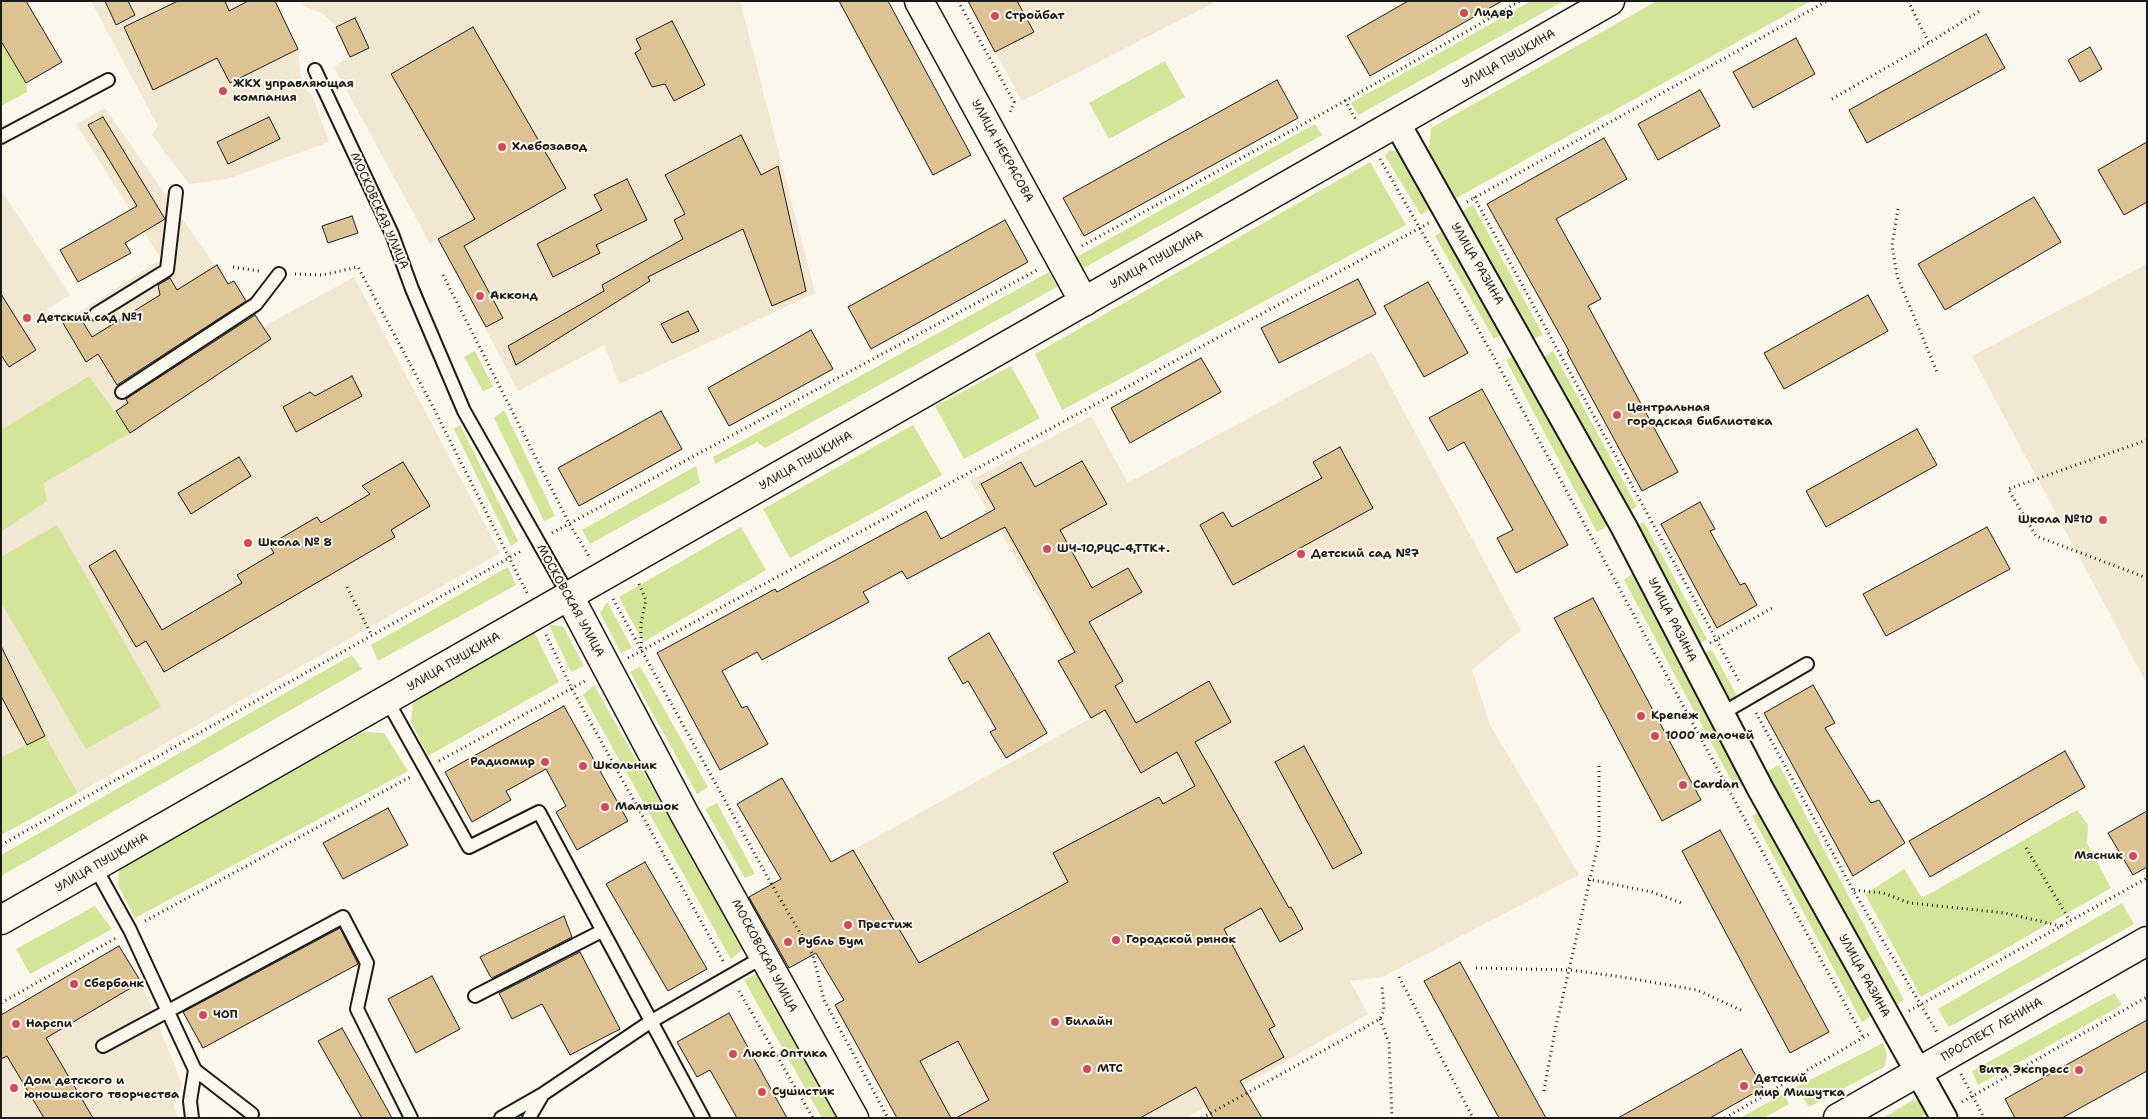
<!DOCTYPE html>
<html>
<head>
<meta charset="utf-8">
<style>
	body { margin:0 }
	#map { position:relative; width:2148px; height:1119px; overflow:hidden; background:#fbf7ec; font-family:"Shantell Sans",sans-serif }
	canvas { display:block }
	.frame { position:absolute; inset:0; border:2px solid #1c1c1c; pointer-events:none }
</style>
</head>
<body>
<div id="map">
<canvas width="2148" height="1119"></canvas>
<div class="frame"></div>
</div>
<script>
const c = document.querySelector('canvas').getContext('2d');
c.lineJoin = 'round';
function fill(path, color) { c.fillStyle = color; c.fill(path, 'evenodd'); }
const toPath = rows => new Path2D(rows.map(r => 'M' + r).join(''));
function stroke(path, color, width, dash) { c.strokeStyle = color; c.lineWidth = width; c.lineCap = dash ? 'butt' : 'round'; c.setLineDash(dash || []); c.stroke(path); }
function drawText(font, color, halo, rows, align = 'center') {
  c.font = font + ' "Shantell Sans",sans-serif'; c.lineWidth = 4; c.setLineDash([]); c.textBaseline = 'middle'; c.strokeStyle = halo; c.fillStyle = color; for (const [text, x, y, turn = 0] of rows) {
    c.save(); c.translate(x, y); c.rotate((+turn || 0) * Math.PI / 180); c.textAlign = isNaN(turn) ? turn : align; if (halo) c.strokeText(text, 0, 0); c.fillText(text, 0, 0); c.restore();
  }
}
fill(toPath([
	[91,1,275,1,298,49,302,86,312,95,329,142,227,179,189,184,152,135,158,126],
	[301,1,740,1,815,293,620,384,604,345,518,391,450,260,438,239,430,244,334,67,350,56,337,27,323,14,303,6],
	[968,1,1217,1,1022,101],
	[105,108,228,284,234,281,263,327,354,277,500,553,78,793,45,736,1,757,1,532,47,501,44,483,130,433,89,376,1,430,1,190,70,295,47,309,58,326,161,259,76,124],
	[2147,264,2147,684,1972,356],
	[1372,352,1521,630,1472,670,1490,725,1579,875,1382,977,1350,981,1368,1014,1186,1118,897,1118,851,1033,916,959,853,850,1091,718,1058,661,1072,653,970,481,1091,416,1128,483],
	[119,946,141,982,182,1084,174,1107,179,1118,1,1118,1,1015]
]), '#f2e7d1');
fill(toPath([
	[1531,1,1564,1,1358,115,1351,103],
	[1657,1,1811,1,1451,201,1428,159,1431,128],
	[1,41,26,83,27,92,1,106],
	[1165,61,1185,97,1109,139,1089,103],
	[1315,124,1322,135,1082,269,1075,258],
	[1390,150,1404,154,1434,206,1421,215,1385,156],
	[1370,162,1406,225,1062,410,1035,354],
	[1473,205,1543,335,1531,340,1460,213],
	[1447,228,1507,332,1494,339,1435,236],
	[1049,272,1057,287,765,448,757,442,715,464,713,457],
	[475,351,493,387,483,391,464,357],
	[1553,351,1637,507,1626,512,1541,359],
	[1517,354,1609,525,1597,532,1506,360],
	[1011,366,1040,418,964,459,935,406],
	[89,376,130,433,44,483,47,501,1,532,1,430],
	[504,410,555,516,544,521,494,418],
	[460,425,518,541,511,546,454,429],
	[913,425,942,475,790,558,763,509],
	[696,466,700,483,590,544,582,530],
	[1644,522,1707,639,1695,646,1631,528],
	[57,525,161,707,86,749,1,602,1,557],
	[741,527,766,570,643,642,619,597],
	[508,567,516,585,378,661,371,645],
	[1636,570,1747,783,1736,789,1624,580],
	[607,602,632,648,621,653,600,613],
	[549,625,563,626,584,666,571,672],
	[534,632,559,682,428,756,411,722,413,702],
	[1712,650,1737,696,1726,702,1700,655],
	[352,655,362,669,1,876,1,855],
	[640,666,708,787,697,794,630,672],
	[594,685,743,949,731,959,583,695],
	[363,732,384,733,408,771,135,918,118,885,119,868],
	[45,736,78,793,1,835,1,757],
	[1779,765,1904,1000,1892,1007,1767,772],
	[717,803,755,874,745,878,705,809],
	[2077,810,2088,825,2087,843,2111,888,1921,997,1865,894,1904,869,1922,898],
	[1762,811,1876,1013,1862,1022,1752,816],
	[2122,903,2134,924,1949,1027,1938,1009],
	[95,906,112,929,30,974,16,949],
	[758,973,840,1118,822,1118,744,980],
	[2114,993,2122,1005,1978,1085,1972,1071],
	[1883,1043,1887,1054,1884,1067,1809,1107,1796,1087],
	[1783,1094,1789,1104,1764,1118,1740,1118],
	[1913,1100,1922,1102,1929,1113,1920,1118,1883,1118]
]), '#d2e599');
const building = toPath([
	[1,1,26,1,62,62,26,83,1,41,1,1],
	[105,1,128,1,135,15,116,25,105,1],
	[178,1,225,1,229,11,248,1,275,1,298,49,230,83,217,58,153,90,124,27,178,1],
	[839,1,888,1,971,155,933,175,839,1],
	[968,1,1017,1,1034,32,995,52,968,1],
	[1408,1,1502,1,1370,76,1347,36,1408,1],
	[355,18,369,48,350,57,336,27,355,18],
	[672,21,705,85,674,101,665,84,652,87,635,53,641,49,636,39,672,21],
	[473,27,566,188,464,246,503,318,486,327,438,239,475,219,391,74,473,27],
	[1986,34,2005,68,1867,143,1849,110,1986,34],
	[1796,38,1815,74,1753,108,1733,72,1796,38],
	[2090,47,2102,69,2080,82,2068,60,2090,47],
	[1277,80,1298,118,1084,236,1063,198,1277,80],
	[1700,90,1720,126,1658,160,1638,124,1700,90],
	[103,117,165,219,125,243,131,253,78,282,60,250,137,206,88,125,103,117],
	[269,117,280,139,228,164,217,142,269,117],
	[741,135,761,175,778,166,806,291,772,306,743,229,648,277,650,281,516,365,508,346,604,291,602,285,683,239,674,220,685,214,665,175,741,135],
	[1604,138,1627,179,1556,219,1601,299,1588,306,1678,472,1642,491,1567,352,1569,351,1487,204,1604,138],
	[2147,142,2147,202,2124,215,2098,170,2147,142],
	[627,179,647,220,596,245,600,253,553,277,537,244,602,210,594,195,627,179],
	[2034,197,2061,242,1945,310,1918,264,2034,197],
	[352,216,358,233,328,243,322,226,352,216],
	[1005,220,1028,262,871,349,848,307,1005,220],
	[217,265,228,284,234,281,246,301,117,385,98,354,86,362,63,323,78,314,92,337,160,295,158,285,170,278,177,290,217,265],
	[1358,279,1376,314,1279,363,1261,328,1358,279],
	[1428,282,1468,353,1424,377,1384,306,1428,282],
	[1,294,36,350,9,367,1,355,1,294],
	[1868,295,1888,331,1784,389,1764,353,1868,295],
	[688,311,699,331,672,343,661,324,688,311],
	[255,315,271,339,130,433,116,411,128,403,126,399,255,315],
	[811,330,833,369,729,426,708,388,811,330],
	[1201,358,1221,392,1130,443,1111,408,1201,358],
	[352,376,362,396,296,432,283,407,310,392,315,396,352,376],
	[1482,389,1568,545,1516,573,1497,538,1513,530,1464,442,1448,451,1429,418,1482,389],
	[661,411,682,449,579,506,558,468,661,411],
	[1917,429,1937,465,1826,527,1806,491,1917,429],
	[1340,447,1373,508,1233,585,1200,525,1223,512,1232,527,1322,478,1313,462,1340,447],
	[239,457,251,476,191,514,178,493,239,457],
	[1082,461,1107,504,1060,530,1092,588,1128,568,1142,592,1089,622,1123,681,1115,686,1136,723,1209,681,1231,722,1195,742,1289,908,1291,907,1303,929,1280,942,1261,908,1224,929,1275,1026,1269,1029,1284,1057,1240,1081,1262,1118,1213,1118,1196,1087,1140,1118,956,1118,989,1100,958,1041,920,1061,951,1118,897,1118,835,1005,844,1000,816,953,789,968,749,897,781,879,737,804,782,778,831,862,853,850,919,963,1068,882,1053,853,1159,797,1163,804,1195,786,1177,752,1141,773,1105,710,1091,718,1058,661,1075,652,1005,527,907,579,902,571,863,592,869,602,762,660,757,652,722,671,742,708,747,706,768,744,720,770,657,653,775,589,777,592,926,511,941,539,995,509,981,484,1021,462,1035,487,1082,461],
	[403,462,430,506,391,530,395,537,164,672,146,641,136,647,89,566,115,550,162,630,242,583,237,575,274,553,269,545,317,517,321,523,370,494,362,486,403,462],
	[1700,502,1715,529,1710,531,1740,585,1745,583,1757,605,1717,628,1661,524,1700,502],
	[1987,527,2010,569,1886,636,1863,594,1987,527],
	[1593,598,1701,800,1662,821,1554,618,1593,598],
	[989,633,1047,733,1006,758,990,732,996,729,968,681,963,684,948,658,989,633],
	[1,646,45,736,27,745,1,696,1,646],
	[1813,685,1835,723,1825,728,1871,803,1879,800,1905,843,1853,876,1764,713,1813,685],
	[564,706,628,821,577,850,556,812,566,806,546,769,506,791,511,800,472,822,445,772,564,706],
	[1304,746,1362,853,1333,869,1275,762,1304,746],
	[2065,751,2085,787,1930,877,1909,841,2065,751],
	[388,808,408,845,343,879,323,843,388,808],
	[2147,811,2147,867,2133,875,2108,833,2147,811],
	[1720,830,1829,1032,1790,1053,1682,851,1720,830],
	[645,862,707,969,668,991,606,884,645,862],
	[564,916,572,937,492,978,490,976,480,957,564,916],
	[340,928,358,964,203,1048,183,1012,340,928],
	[119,946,141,982,46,1038,93,1118,44,1118,7,1056,1,1059,1,1015,119,946],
	[580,952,620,1029,570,1055,542,1004,512,1019,499,993,580,952],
	[1460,962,1546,1118,1499,1118,1424,981,1460,962],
	[432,976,460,1029,416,1053,388,999,432,976],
	[729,1013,787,1118,737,1118,710,1070,697,1077,677,1042,729,1013],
	[2147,1020,2147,1071,2062,1118,2015,1118,2005,1099,2147,1020],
	[342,1028,392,1118,362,1118,318,1041,342,1028],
	[1741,1049,1763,1088,1710,1118,1618,1118,1741,1049]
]);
fill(building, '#ddc393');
stroke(building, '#1c1c1c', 1);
const service = toPath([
	[315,70,392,234,412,289,464,411,569,596],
	[1,137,108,80],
	[96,314,167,270,176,192],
	[122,392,256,304,279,274],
	[387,700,469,847,539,812,703,1118],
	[1721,714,1807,664],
	[95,867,130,930,195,1070,252,1114],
	[475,996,602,931],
	[103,1046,343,917,367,963,357,1009,411,1118],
	[192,1118,190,1101,195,1070],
	[501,1118,543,1094],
	[529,1118,543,1094,650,1022,763,957]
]);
const minor = toPath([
	[1397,123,1624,527,1761,790,1944,1118]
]);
const tertiary = toPath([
	[919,1,1084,302],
	[569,596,684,813,854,1118],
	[1838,1118,2147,941]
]);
const secondary = toPath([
	[1,920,1610,1]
]);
stroke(service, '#1c1c1c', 16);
stroke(minor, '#1c1c1c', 29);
stroke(tertiary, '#1c1c1c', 31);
stroke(secondary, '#1c1c1c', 31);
stroke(toPath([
	[958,1,1014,102,1009,115],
	[1908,1,1929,43,1981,10],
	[1832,99,1929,43],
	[1345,100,1356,120],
	[1380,159,1491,352,1863,1037],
	[1474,197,1740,683],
	[1467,202,1827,1],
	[1898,209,1892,245,1897,276,1937,372],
	[1082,246,1336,106,1520,1],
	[233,267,259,271],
	[295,274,322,275,358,267,432,405,527,593],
	[443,275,570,525,589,556],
	[2147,440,2008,489,2036,536,2147,578],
	[552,533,1039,269],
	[639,584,646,600,641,623,641,650],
	[347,587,372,636],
	[613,599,768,878,813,955,824,1000,888,1118],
	[546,635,572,689,723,961],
	[1710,643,1774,607],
	[628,658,1429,223],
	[1756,713,1853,890,1938,1034],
	[439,761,587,680],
	[1,845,523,550],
	[2026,848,2070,921],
	[1588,879,1652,892,1684,904],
	[1854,890,1883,893,1910,903,2005,913,2061,926],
	[145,921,412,776],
	[1476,968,1570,970,1623,977,1697,990,1743,1011],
	[1399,977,1473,1118],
	[739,991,813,1118],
	[1,1003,116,938],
	[1909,1011,2147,878],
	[1380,1019,1389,1043,1392,1118],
	[1961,1074,1984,1118],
	[1544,1091,1555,1030,1599,840,1599,762],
	[1962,1102,2147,997],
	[1202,1118,1380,1019,1384,1010,1382,986],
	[1725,1118,1871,1033]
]), '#1c1c1c', 3, [1, 4]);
stroke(service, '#fbf7ec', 12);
stroke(minor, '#fbf7ec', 25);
stroke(tertiary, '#fbf7ec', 28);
stroke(secondary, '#fbf7ec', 28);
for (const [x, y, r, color] of [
	[1464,13,5,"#d1495b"],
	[995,16,5,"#d1495b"],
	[223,91,5,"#d1495b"],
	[502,147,5,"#d1495b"],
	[480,296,5,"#d1495b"],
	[27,318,5,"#d1495b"],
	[1617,415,5,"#d1495b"],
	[2103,520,5,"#d1495b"],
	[248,543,5,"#d1495b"],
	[1047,549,5,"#d1495b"],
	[1301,554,5,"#d1495b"],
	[1641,716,5,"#d1495b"],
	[1655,736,5,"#d1495b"],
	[545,762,5,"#d1495b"],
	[583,766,5,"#d1495b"],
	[1683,785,5,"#d1495b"],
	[605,807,5,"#d1495b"],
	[2133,856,5,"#d1495b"],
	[848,925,5,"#d1495b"],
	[1116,940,5,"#d1495b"],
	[788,942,5,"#d1495b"],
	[74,984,5,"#d1495b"],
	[203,1015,5,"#d1495b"],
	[1055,1022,5,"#d1495b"],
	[16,1024,5,"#d1495b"],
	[733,1054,5,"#d1495b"],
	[1087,1069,5,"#d1495b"],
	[2079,1070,5,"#d1495b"],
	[1744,1086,5,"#d1495b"],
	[14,1088,5,"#d1495b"],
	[762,1092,5,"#d1495b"]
]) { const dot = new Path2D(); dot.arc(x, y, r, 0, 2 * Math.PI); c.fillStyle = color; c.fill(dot); stroke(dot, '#fbf7ec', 2); }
drawText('bold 12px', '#1c1c1c', '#fbf7ec', [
	["Лидер",1474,13],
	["Стройбат",1005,16],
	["ЖКХ управляющая",233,84],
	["компания",233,98],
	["Хлебозавод",512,147],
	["Акконд",490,296],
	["Детский сад №1",37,318],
	["Центральная",1627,408],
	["городская библиотека",1627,422],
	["Школа №10",2093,520,"right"],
	["Школа № 8",258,543],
	["ШЧ-10,РЦС-4,ТТК+.",1057,549],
	["Детский сад №7",1311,554],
	["Крепеж",1651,716],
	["1000 мелочей",1665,736],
	["Радиомир",535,762,"right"],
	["Школьник",593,766],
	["Cardan",1693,785],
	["Малышок",615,807],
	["Мясник",2123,856,"right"],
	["Престиж",858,925],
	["Городской рынок",1126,940],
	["Рубль Бум",798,942],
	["Сбербанк",84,984],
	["ЧОП",213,1015],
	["Билайн",1065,1022],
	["Нарспи",26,1024],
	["Люкс Оптика",743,1054],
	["МТС",1097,1069],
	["Вита Экспресс",2069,1070,"right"],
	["Детский",1754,1079],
	["мир Мишутка",1754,1093],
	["Дом детского и",24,1081],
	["юношеского творчества",24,1095],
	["Сушистик",772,1092]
], 'left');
drawText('12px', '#1c1c1c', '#fbf7ec', [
	["УЛИЦА ПУШКИНА",1509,59,-30],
	["УЛИЦА НЕКРАСОВА",1002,151,61],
	["МОСКОВСКАЯ УЛИЦА",379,211,66],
	["УЛИЦА ПУШКИНА",1157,260,-30],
	["УЛИЦА РАЗИНА",1477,264,60],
	["УЛИЦА ПУШКИНА",806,461,-30],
	["МОСКОВСКАЯ УЛИЦА",570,601,61],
	["УЛИЦА РАЗИНА",1672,620,63],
	["УЛИЦА ПУШКИНА",454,662,-30],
	["УЛИЦА ПУШКИНА",102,863,-30],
	["МОСКОВСКАЯ УЛИЦА",764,956,62],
	["УЛИЦА РАЗИНА",1864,976,61],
	["ПРОСПЕКТ ЛЕНИНА",1992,1030,-30]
]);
</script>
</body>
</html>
